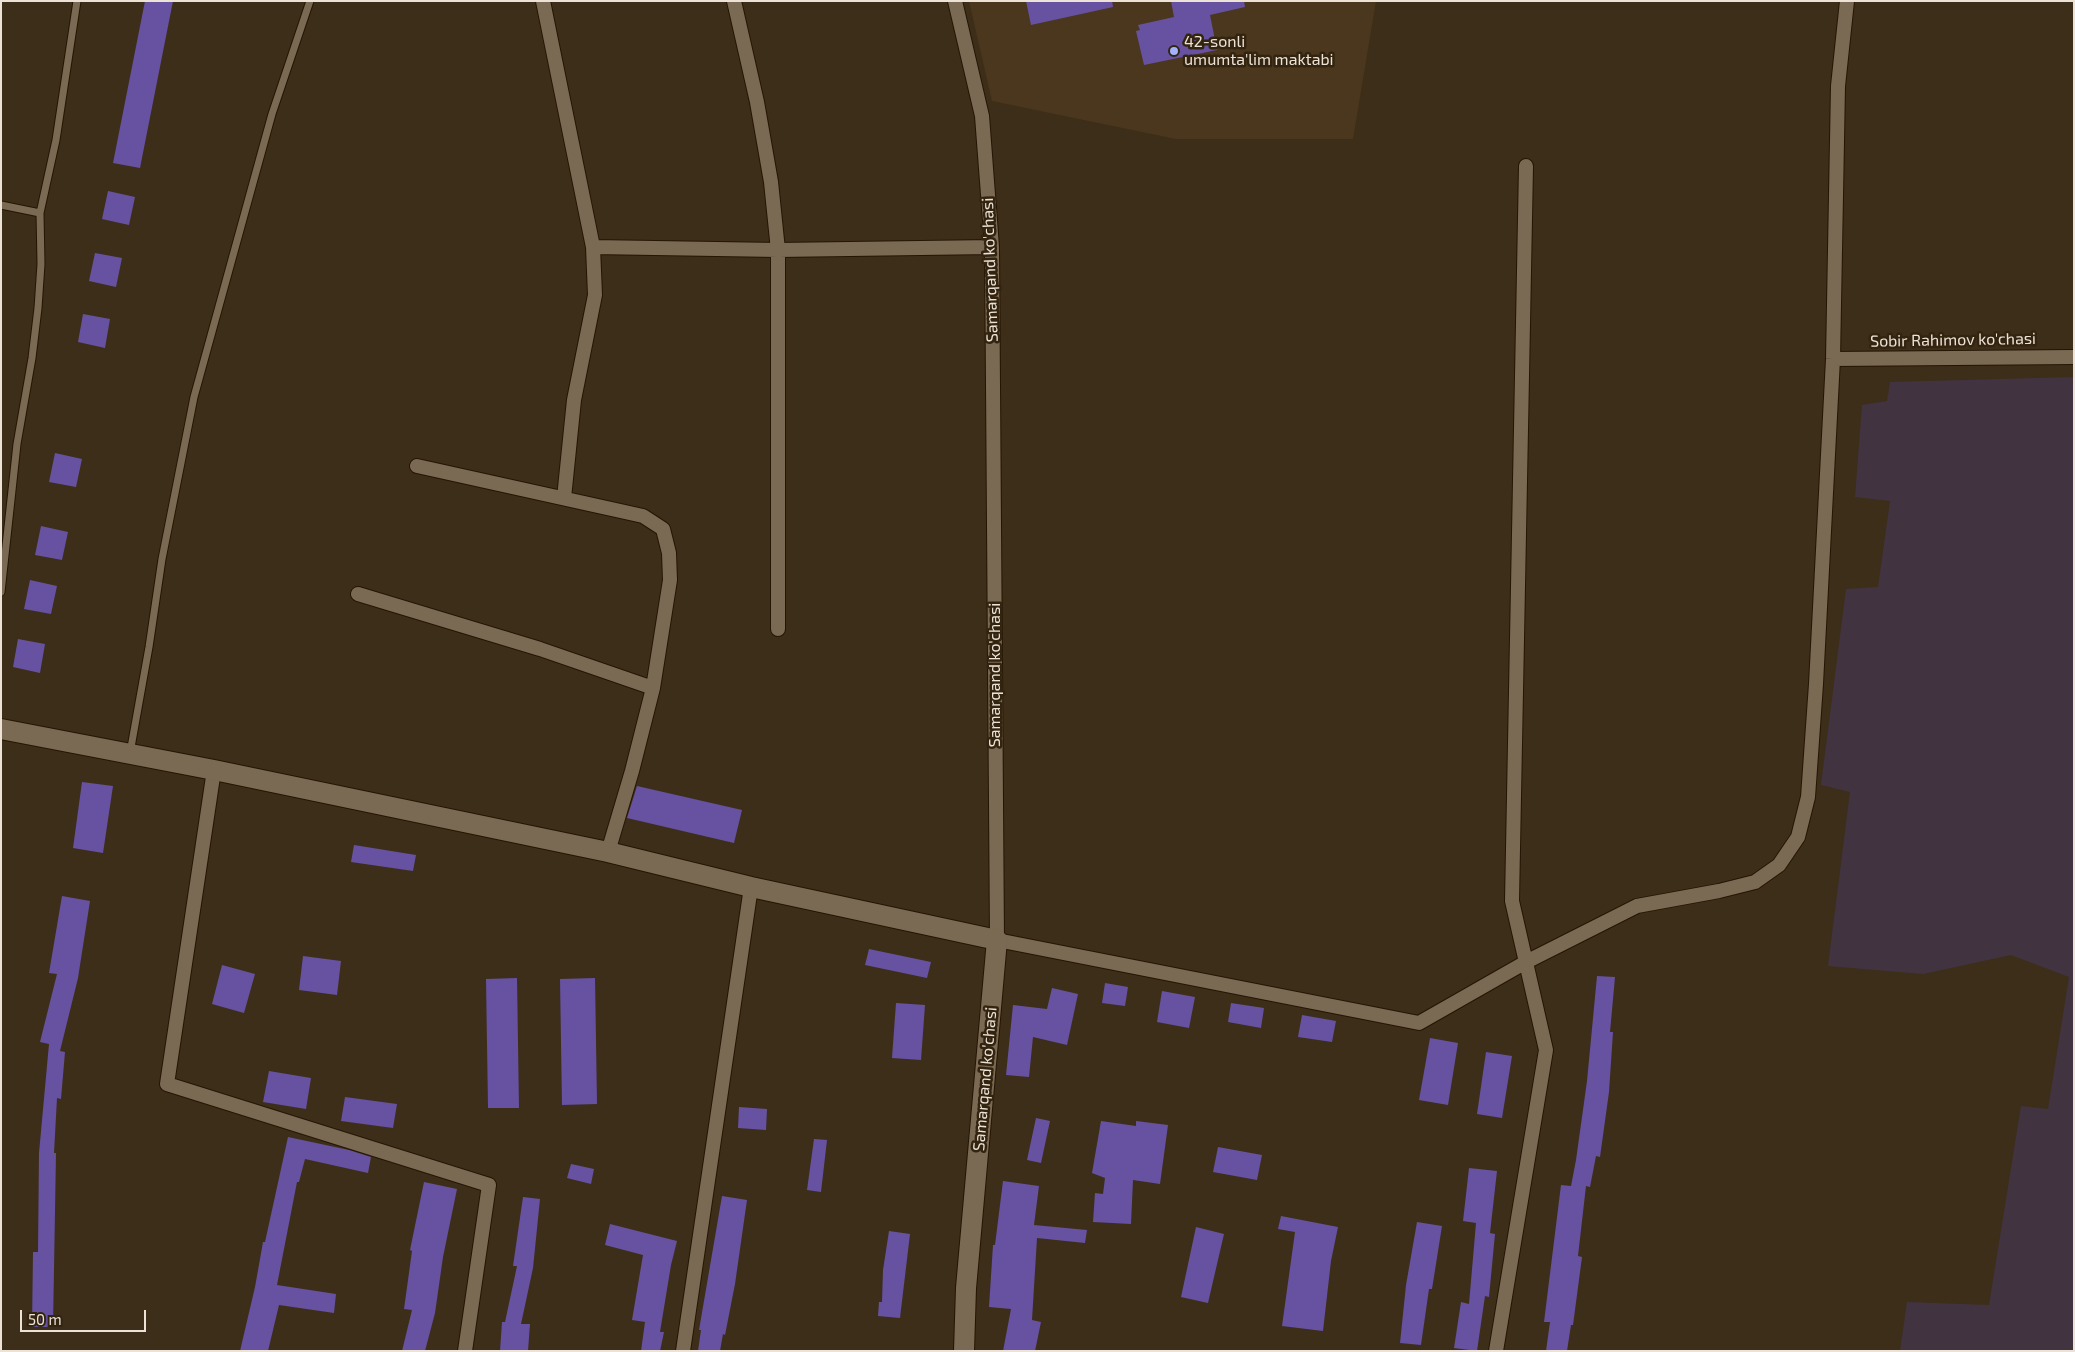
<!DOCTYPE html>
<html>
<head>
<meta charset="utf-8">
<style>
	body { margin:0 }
	#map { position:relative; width:2075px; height:1352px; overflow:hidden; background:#3d2e1a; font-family:"Exo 2",sans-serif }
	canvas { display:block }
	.frame { position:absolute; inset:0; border:2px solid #ece2d6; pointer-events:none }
	.scale { position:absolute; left:20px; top:1310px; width:126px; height:22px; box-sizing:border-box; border:2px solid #ece2d6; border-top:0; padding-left:6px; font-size:15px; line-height:18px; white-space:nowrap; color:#ece2d6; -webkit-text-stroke:4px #332410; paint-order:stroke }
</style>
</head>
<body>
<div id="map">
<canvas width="2075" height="1352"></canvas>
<div class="frame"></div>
<div class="scale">50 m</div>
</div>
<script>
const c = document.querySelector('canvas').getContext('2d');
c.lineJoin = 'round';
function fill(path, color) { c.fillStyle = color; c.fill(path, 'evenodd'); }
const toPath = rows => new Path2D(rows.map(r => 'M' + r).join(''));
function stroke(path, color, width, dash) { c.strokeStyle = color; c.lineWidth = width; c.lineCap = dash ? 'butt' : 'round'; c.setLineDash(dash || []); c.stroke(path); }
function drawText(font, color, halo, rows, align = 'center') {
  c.font = font + ' "Exo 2",sans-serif'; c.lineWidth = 5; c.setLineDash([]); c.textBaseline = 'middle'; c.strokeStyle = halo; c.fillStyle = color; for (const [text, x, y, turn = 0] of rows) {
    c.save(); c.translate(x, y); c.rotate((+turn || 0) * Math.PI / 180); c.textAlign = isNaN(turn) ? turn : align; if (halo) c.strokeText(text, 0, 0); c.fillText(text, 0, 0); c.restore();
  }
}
fill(toPath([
	[2074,377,2074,1351,1900,1351,1907,1302,1989,1305,2021,1106,2048,1109,2069,977,2011,955,1923,974,1828,966,1850,792,1821,785,1846,589,1878,587,1890,501,1855,497,1862,405,1887,401,1890,382]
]), '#423341');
fill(toPath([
	[969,1,1376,1,1353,139,1176,139,992,101]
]), '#4b371d');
fill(toPath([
	[145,1,173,1,140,168,113,163],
	[1026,1,1112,1,1113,7,1031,25],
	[1171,1,1244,1,1245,7,1210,15,1217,50,1144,65,1136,31,1140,30,1138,25,1174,17],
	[108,191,135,197,129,225,102,219],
	[95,253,122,258,116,287,89,281],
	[83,314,110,319,105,348,78,342],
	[55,453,82,459,76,487,49,482],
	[41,526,68,532,62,560,35,555],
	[30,580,57,586,51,614,24,609],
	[18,639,45,644,40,673,13,667],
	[82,782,113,786,103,853,73,848],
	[637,786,742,810,734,843,627,818],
	[354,845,416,855,413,871,351,862],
	[62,896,90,901,78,978,60,1051,65,1052,61,1099,57,1098,54,1153,56,1153,53,1327,32,1327,33,1252,38,1252,39,1153,49,1044,40,1042,57,974,49,973],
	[869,949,931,962,927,978,865,965],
	[303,956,341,961,337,995,299,990],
	[222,965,255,974,244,1013,212,1004],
	[1597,976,1615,977,1610,1032,1613,1032,1609,1092,1600,1157,1596,1156,1590,1187,1586,1186,1578,1256,1582,1257,1573,1325,1571,1325,1567,1351,1546,1351,1550,1322,1544,1322,1561,1185,1571,1186,1576,1160,1587,1081],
	[517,978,519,1108,488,1108,486,979],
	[595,978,597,1104,562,1105,560,979],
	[1105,983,1128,987,1125,1006,1102,1003],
	[1052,988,1078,994,1067,1045,1033,1037,1029,1077,1006,1075,1013,1005,1047,1009],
	[1162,991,1195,997,1189,1028,1157,1022],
	[896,1003,925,1005,921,1060,892,1058],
	[1231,1003,1264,1008,1261,1028,1228,1022],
	[1302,1015,1336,1021,1332,1042,1298,1037],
	[1430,1038,1458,1043,1448,1105,1419,1100],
	[1486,1052,1512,1056,1502,1118,1477,1114],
	[269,1071,311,1078,306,1109,263,1102],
	[345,1097,397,1104,393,1128,341,1121],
	[739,1107,767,1109,766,1130,738,1128],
	[1036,1118,1050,1121,1041,1163,1027,1160],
	[1101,1121,1136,1126,1136,1121,1168,1125,1160,1184,1133,1180,1131,1224,1093,1222,1095,1193,1103,1194,1105,1178,1092,1173],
	[288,1137,349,1150,371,1157,368,1173,305,1159,299,1182,297,1182,277,1285,336,1294,334,1313,279,1305,268,1351,240,1351,255,1287,263,1242,265,1242],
	[814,1139,827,1140,821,1192,807,1190],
	[1218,1147,1262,1155,1257,1180,1213,1172],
	[571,1164,594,1169,591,1184,567,1178],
	[1469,1168,1497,1171,1490,1233,1495,1234,1489,1297,1485,1296,1477,1351,1454,1348,1461,1302,1469,1304,1476,1223,1463,1221],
	[1003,1181,1039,1186,1034,1225,1087,1230,1085,1243,1037,1238,1032,1320,1041,1322,1035,1351,1003,1351,1011,1309,989,1307,993,1245,995,1245],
	[424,1182,457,1189,443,1257,435,1313,425,1351,402,1351,412,1310,404,1309,412,1251,410,1250],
	[722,1196,747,1200,735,1284,725,1335,723,1334,720,1351,698,1351,701,1330,699,1330],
	[523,1197,540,1199,533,1268,521,1324,530,1324,528,1351,500,1351,502,1322,505,1322,517,1266,513,1266],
	[1281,1216,1338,1227,1331,1261,1323,1331,1282,1326,1295,1232,1278,1229],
	[1417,1222,1442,1226,1432,1289,1429,1289,1421,1345,1400,1343,1406,1285],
	[610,1224,677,1241,671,1265,660,1332,664,1332,660,1351,641,1351,645,1322,632,1320,643,1255,605,1245],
	[1196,1227,1224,1234,1208,1303,1181,1297],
	[889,1231,910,1234,900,1318,878,1316,879,1302,882,1302,883,1270]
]), '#6652a0');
const lane = toPath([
	[1,205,40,213],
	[1,592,17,444,32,358,38,308,41,264,40,213,56,140,77,1],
	[130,753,149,647,162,559,194,397,272,114,310,1]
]);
const street = toPath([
	[543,1,593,247,595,295,574,400,564,498],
	[734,1,757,102,771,182,778,250,992,247],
	[955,1,982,116,992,247,997,940,1419,1023,1526,962,1637,906,1719,891,1755,882,1779,865,1798,837,1808,797,1816,684,1833,359,1838,86,1847,1],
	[593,247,778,250,778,629],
	[1833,359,2074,357],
	[358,594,540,649,653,688,670,580,669,553,663,529,643,516,417,466],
	[214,770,167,1084,489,1185,465,1351],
	[608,852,632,771,653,688],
	[683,1351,751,887],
	[1496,1351,1546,1050,1512,901,1526,166]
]);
const secondary = toPath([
	[1,729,214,770,608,852,751,887,997,940,966,1288,964,1351]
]);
stroke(lane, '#241603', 9);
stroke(street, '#241603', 16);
stroke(secondary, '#241603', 22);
stroke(lane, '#7a6953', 7);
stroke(street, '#7a6953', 14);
stroke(secondary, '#7a6953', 20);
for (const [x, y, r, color] of [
	[1174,51,5,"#a2b2fd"]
]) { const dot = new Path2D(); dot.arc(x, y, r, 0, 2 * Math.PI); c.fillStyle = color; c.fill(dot); stroke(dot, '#332410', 2); }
drawText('16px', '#ece2d6', '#332410', [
	["42-sonli",1184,42],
	["umumta'lim maktabi",1184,60]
], 'left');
drawText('16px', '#ece2d6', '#332410', [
	["Samarqand ko'chasi",990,270,-92],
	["Sobir Rahimov ko'chasi",1953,340,-1],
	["Samarqand ko'chasi",995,675,-90],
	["Samarqand ko'chasi",985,1079,-85]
]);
</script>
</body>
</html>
